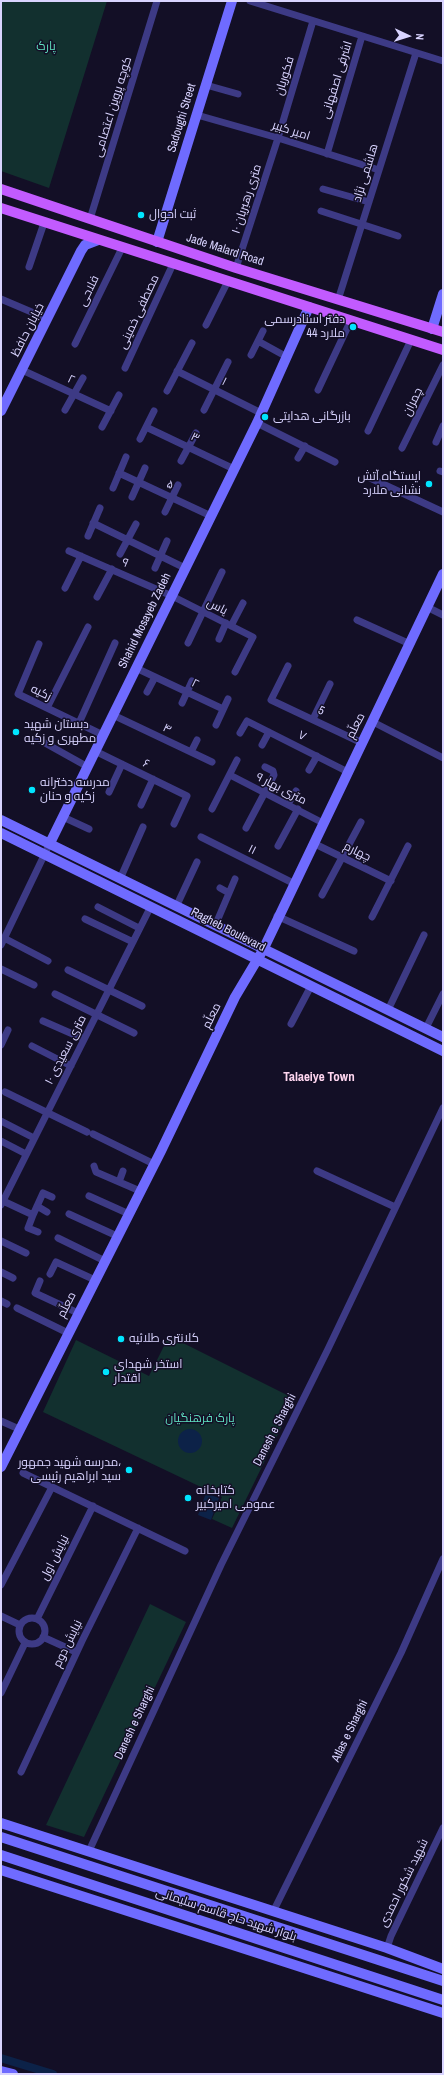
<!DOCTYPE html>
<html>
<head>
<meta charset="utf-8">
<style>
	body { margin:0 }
	#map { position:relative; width:444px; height:2075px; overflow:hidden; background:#130f26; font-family:"Archivo Narrow",sans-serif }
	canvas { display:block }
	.frame { position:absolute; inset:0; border:2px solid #d9d4ff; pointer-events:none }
	.north { position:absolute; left:388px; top:16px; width:40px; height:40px; -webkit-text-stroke:3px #130f26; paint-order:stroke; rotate:94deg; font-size:11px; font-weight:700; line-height:16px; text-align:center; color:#d9d4ff }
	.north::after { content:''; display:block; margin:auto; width:14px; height:18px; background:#d9d4ff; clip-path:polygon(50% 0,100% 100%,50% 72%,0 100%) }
</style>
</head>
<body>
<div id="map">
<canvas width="444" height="2075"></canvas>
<div class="frame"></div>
<div class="north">N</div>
</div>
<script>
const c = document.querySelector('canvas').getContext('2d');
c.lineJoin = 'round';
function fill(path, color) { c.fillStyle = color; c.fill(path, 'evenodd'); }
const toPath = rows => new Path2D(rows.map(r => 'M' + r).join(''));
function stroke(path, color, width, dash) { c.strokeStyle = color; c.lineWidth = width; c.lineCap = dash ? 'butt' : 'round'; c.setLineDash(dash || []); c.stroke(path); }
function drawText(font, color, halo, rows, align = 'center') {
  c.font = font + ' "Archivo Narrow",Cairo,sans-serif'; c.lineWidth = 3; c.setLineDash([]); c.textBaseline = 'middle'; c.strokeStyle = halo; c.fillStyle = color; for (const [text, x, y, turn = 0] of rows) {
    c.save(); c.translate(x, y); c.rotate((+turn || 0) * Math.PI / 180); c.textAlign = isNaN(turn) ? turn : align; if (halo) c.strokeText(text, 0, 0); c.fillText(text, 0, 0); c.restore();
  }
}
fill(toPath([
	[1,1,107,1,49,188,1,171],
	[169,1336,295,1399,232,1528,212,1519,222,1497,43,1412,76,1340,149,1376],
	[150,1604,186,1622,84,1837,46,1825]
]), '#12302f');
fill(toPath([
	'178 1441a12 12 0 1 1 24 0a12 12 0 1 1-24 0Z',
	[206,1493,219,1498,211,1520,198,1515]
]), '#0c2248');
stroke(toPath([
	[1,2058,53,2074]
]), '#0c2248', 8);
stroke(toPath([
	[250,1,443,61],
	[206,85,238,94],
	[197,115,278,138,379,170],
	[327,154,362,36],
	[323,189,369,202],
	[321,211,398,236],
	[90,219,157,1],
	[29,267,44,223],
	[236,268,278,138,313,21],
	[1,299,48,319],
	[338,300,416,53],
	[206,325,228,281],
	[258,341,287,357],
	[75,344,122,248],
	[251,355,263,331],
	[125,368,173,264],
	[22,370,111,411],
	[177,371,261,413],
	[318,390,351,320],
	[167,391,192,343],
	[65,410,83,378],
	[204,410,228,362],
	[257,423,335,462],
	[102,427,119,395],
	[146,427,234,469],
	[368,431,411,340],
	[140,439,154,411],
	[436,442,443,426],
	[402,448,443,365],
	[298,458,305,446],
	[181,461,196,433],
	[440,471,443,472],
	[119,473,211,516],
	[370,478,443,512],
	[113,488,126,457],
	[132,497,145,468],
	[165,512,178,485],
	[93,523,185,568],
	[88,536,100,508],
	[69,551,172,596,253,637,235,672],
	[120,554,136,524],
	[155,568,167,541],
	[65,588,81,556],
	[97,597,112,569],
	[427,607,443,615],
	[357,620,410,644],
	[231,626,243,603],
	[219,639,226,623],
	[188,643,222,572],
	[39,644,18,694,103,735],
	[288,666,271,700,362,743],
	[136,668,223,709],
	[147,692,155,677],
	[182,703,192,681],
	[47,708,88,627],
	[113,715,212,762],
	[313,719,330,684],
	[373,722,443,758],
	[79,723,115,643],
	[216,725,228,699],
	[240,733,247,721,348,772],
	[36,738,88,767],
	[262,745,269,732],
	[95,751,187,796,174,824],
	[191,752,197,740],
	[309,770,317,756],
	[230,775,323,823],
	[109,792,122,764],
	[288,804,296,791],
	[141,805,153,779],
	[212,809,237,760],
	[63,817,89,829],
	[246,828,274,775,273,771,265,767],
	[201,837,293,883],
	[313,843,391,881],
	[278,846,298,809],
	[120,879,143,827],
	[220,888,229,893],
	[322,895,361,822],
	[98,907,139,928],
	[176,907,197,862],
	[277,916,354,951],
	[372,917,408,846],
	[85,919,133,942],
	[215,926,235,879],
	[4,938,48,961],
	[1,945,50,843],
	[1,969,34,985],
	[68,970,142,1006],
	[55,994,134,1033],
	[388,1010,424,935],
	[43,1021,84,1039],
	[291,1024,311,986],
	[426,1028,443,994],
	[1,1045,8,1030],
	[32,1046,71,1066],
	[5,1092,87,1132],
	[1,1121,34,1138],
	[93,1134,154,1164],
	[1,1141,26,1154],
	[94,1166,96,1172,140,1191],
	[317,1171,395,1207],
	[119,1182,123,1171],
	[89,1196,129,1214],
	[1,1200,33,1215],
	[1,1205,151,906],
	[37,1206,47,1212],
	[69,1214,117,1236],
	[38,1232,28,1228,33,1215,43,1193,52,1197],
	[58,1238,105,1261],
	[1,1241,26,1253],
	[1,1272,13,1278],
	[50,1274,56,1262,95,1280],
	[40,1281,35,1293,78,1313],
	[1,1301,7,1304],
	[17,1308,68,1333],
	[1,1421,19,1429],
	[23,1473,185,1551],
	[1,1585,52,1487],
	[1,1616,20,1625],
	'19 1631a13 13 0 1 1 26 0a13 13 0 1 1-26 0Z',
	[37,1619,93,1506],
	[43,1637,76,1652],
	[1,1693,25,1643],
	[21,1772,82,1641,138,1528],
	[89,1851,221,1565,328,1349,443,1108],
	[273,1912,401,1653,443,1559],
	[387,1948,391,1936,443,1828]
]), '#3d3a85', 7);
stroke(toPath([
	[157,242,232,1],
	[432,329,443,294],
	[1,411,81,251,85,245,98,240],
	[1,820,443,1037],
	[1,833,443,1051],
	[50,843,257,423,309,307],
	[1,1467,161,1151,235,997,263,950,443,574],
	[1,1823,387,1948,443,1969],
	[1,1837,443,1981],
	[1,1855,443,2000],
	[1,1870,443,2013],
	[1,2071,13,2074]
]), '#6f6bff', 10);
stroke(toPath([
	[1,189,236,268,443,332],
	[1,208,443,350]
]), '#c25bff', 10);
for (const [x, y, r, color] of [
	[141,215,4,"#00e5ff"],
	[353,327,4,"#00e5ff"],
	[265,417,4,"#00e5ff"],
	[429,484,4,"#00e5ff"],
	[16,732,4,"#00e5ff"],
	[32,790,4,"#00e5ff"],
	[121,1339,4,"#00e5ff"],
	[106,1372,4,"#00e5ff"],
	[129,1470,4,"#00e5ff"],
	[188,1498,4,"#00e5ff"]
]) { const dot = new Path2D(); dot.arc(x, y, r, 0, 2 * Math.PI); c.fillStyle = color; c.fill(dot); stroke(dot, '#130f26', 1.5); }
drawText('12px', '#5fe0c0', '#130f26', [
	["پارک",46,47],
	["پارک فرهنگیان",200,1419]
]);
drawText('12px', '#d9d4ff', '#130f26', [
	["فکوریان",285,76,-73],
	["اشرفی اصفهانی",337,80,-73],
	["کوچه پروین اعتصامی",113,107,-73],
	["Sadoughi Street",182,118,-73],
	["امیر کبیر",291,131,18],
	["هاشمی نژاد",366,173,-73],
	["۱۰ متری رهبریان",247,199,-72],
	["Jade Malard Road",225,250,18],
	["فلاحی",89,291,-64],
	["مصطفی خمینی",139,312,-65],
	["خیابان حافظ",28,330,-63],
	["۲",71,380,25],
	["۱",224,382,27],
	["چمران",413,402,-64],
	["۳",195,438,26],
	["۵",170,485,25],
	["۹",125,563,24],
	["یاس",217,607,27],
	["Shahid Mosayeb Zadeh",145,621,-64],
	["۲",195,684,26],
	["زکیه",41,693,26],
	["5",321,711,25],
	["معلّم",356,726,-64],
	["۴",167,729,25],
	["۷",302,736,27],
	["۶",146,764,26],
	["۹ متری بهار",281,789,27],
	["۱۱",252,850,26],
	["چهارم",357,852,26],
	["Ragheb Boulevard",228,930,27],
	["معلّم",212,1016,-64],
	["۱۰ متری سعیدی",66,1050,-63],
	["معلّم",67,1305,-63],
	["Danesh e Sharghi",275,1430,-63],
	["نیایش اول",55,1558,-63],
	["نیایش دوم",68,1644,-64],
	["Danesh e Sharghi",135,1723,-65],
	["Atlas e Sharghi",350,1731,-64],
	["شهید شکور احمدی",404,1883,-64],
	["بلوار شهید حاج قاسم سلیمانی",226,1915,18]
]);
drawText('12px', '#d9d4ff', '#130f26', [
	["ثبت احوال",149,215],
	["دفتر اسنادرسمی",345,320,"right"],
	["44 ملارد",345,334,"right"],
	["بازرگانی هدایتی",273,417],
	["ایستگاه آتش",421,477,"right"],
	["نشانی ملارد",421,491,"right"],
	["دبستان شهید",24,725],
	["مطهری و زکیه",24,739],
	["مدرسه دخترانه",40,783],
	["زکیه و حنان",40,797],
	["کلانتری طلائیه",129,1339],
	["استخر شهدای",114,1365],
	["اقتدار",114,1379],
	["مدرسه شهید جمهور،",121,1463,"right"],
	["سید ابراهیم رئیسی",121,1477,"right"],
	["کتابخانه",196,1491],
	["عمومی امیرکبیر",196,1505]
], 'left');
drawText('bold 13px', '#ffd6f0', '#130f26', [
	["Talaeiye Town",319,1078]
]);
</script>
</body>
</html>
